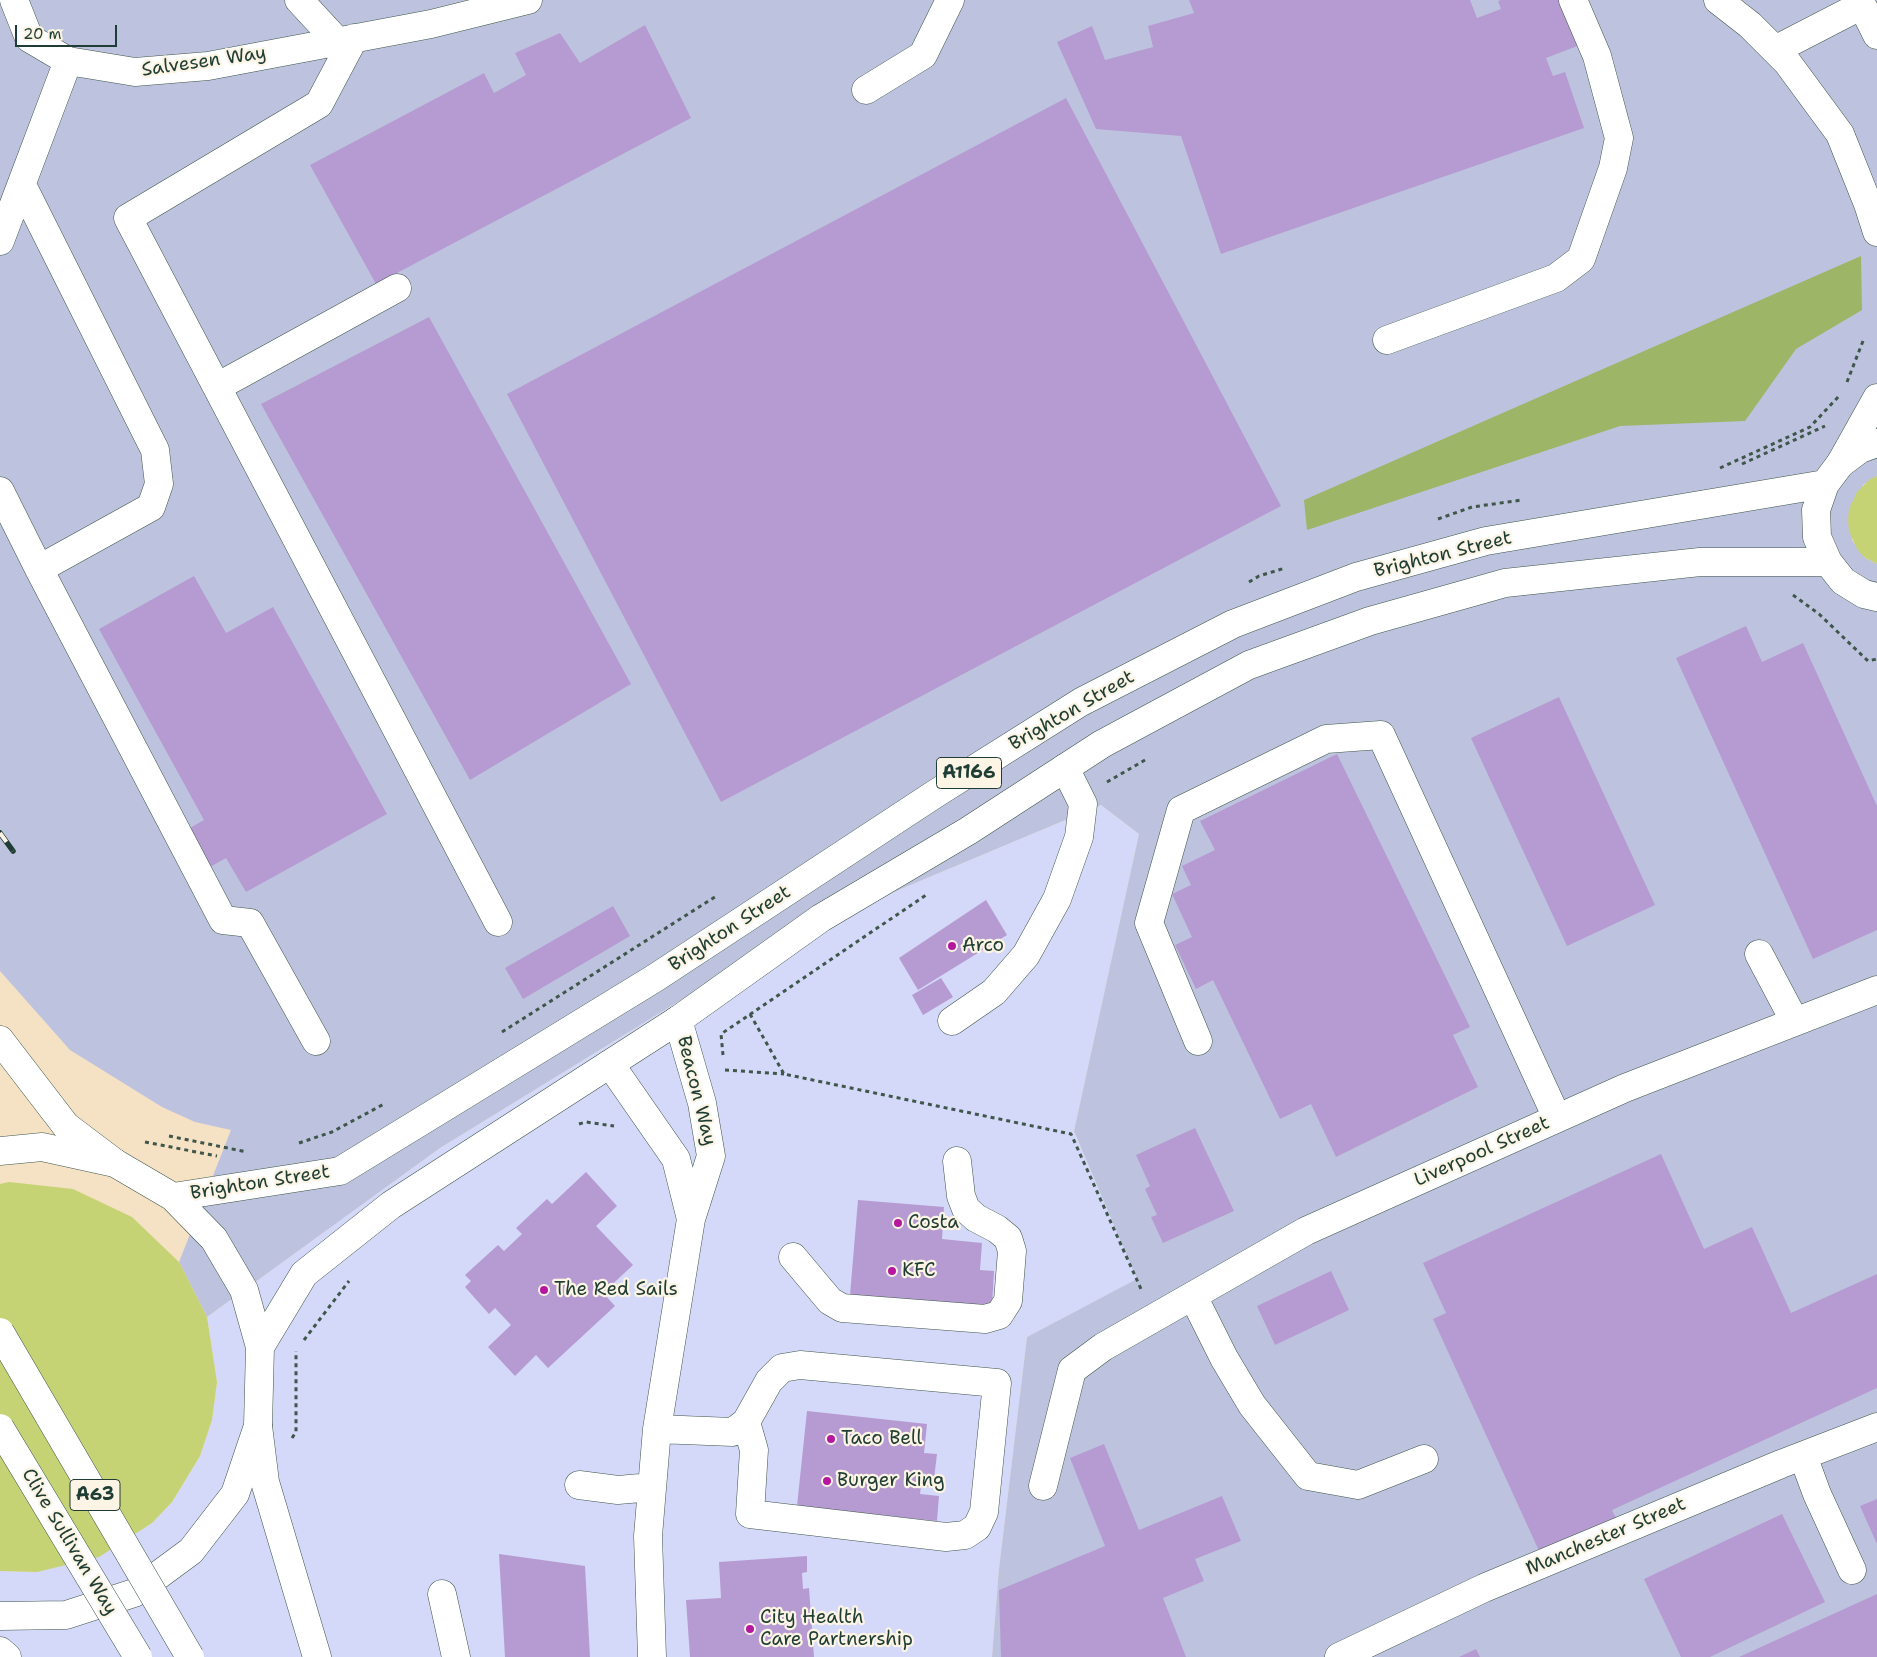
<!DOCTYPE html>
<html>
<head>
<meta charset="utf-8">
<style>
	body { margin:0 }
	#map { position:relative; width:1877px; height:1657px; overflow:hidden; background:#f5e1c4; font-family:"Shantell Sans",sans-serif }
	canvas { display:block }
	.scale { position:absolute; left:15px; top:25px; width:102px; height:22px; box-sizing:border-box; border:2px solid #1f3d34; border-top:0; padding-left:6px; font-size:15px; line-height:18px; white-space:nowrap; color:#1f3d34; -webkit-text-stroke:4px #fcf5e5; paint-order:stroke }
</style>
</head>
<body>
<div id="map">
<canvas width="1877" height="1657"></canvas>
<div class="scale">20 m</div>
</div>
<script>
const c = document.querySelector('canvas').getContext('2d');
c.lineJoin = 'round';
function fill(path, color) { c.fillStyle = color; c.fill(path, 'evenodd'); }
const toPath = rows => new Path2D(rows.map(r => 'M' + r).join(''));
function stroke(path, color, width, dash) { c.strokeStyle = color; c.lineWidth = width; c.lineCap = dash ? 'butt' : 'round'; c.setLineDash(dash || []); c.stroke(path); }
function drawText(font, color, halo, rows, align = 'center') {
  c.font = font + ' "Shantell Sans",sans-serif'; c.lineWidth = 4.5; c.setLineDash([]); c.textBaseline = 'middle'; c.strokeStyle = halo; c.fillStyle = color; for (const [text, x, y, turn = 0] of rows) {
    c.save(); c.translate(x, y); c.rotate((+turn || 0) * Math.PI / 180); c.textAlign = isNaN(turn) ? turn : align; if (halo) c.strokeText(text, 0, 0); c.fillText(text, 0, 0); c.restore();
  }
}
fill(toPath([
	[1101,805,1139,834,1074,1131,1138,1279,1027,1337,999,1569,992,1657,0,1657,0,1571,37,1572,99,1556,152,1523,172,1502,200,1456,212,1420,217,1382,207,1317,440,1148,777,941]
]), '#d4d8f9');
fill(toPath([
	[0,0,1877,0,1877,476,1863,485,1852,540,1864,557,1877,564,1877,1657,992,1657,999,1569,1027,1337,1137,1279,1074,1131,1139,834,1101,805,777,941,440,1148,207,1317,179,1262,231,1130,195,1122,162,1107,70,1050,0,971]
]), '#bdc3de');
fill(toPath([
	[1877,476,1877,564,1864,557,1857,549,1849,531,1848,520,1849,509,1857,492,1870,479],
	[9,1182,73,1189,132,1217,179,1262,207,1317,217,1382,212,1420,200,1456,172,1502,152,1523,99,1557,37,1572,0,1571,0,1184]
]), '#c6d374');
fill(toPath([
	[1861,256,1862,310,1796,349,1745,421,1620,426,1307,530,1304,500]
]), '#9cb566');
fill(toPath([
	[1189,0,1470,0,1477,18,1501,9,1498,1,1501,0,1564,0,1580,45,1546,58,1553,76,1565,72,1584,128,1221,254,1181,136,1096,129,1057,42,1092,26,1105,60,1153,47,1148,26,1194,13],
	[645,25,691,118,376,284,310,165,484,73,494,93,526,75,515,53,560,33,580,63],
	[1066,98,1281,506,721,802,507,394],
	[429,317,631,684,470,780,261,404],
	[194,576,226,633,273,607,387,814,246,892,226,858,210,867,188,829,204,820,99,629],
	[1746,626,1762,662,1803,643,1877,806,1877,930,1813,959,1676,658],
	[1559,697,1655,905,1567,946,1471,738],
	[1337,754,1470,1027,1453,1035,1478,1087,1336,1157,1311,1104,1280,1119,1213,980,1196,989,1175,945,1192,937,1172,894,1191,885,1182,866,1215,850,1200,821],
	[986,900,1007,935,918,990,899,958],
	[613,906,630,936,523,999,505,968],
	[941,978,953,997,923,1015,912,995],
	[1195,1128,1234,1211,1163,1243,1151,1217,1157,1215,1145,1189,1150,1186,1136,1155],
	[1661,1154,1704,1249,1752,1227,1791,1313,1877,1274,1877,1388,1612,1510,1616,1518,1540,1553,1433,1319,1446,1313,1423,1263],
	[586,1172,617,1206,596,1226,633,1265,603,1293,615,1306,548,1368,536,1355,515,1376,488,1347,511,1325,495,1308,489,1314,465,1287,471,1281,465,1275,498,1245,504,1251,522,1234,516,1228,547,1199,552,1204],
	[858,1200,944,1207,942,1239,982,1243,980,1270,994,1271,992,1306,850,1295],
	[1331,1271,1349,1310,1275,1345,1257,1306],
	[807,1411,927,1424,924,1453,937,1454,933,1487,921,1486,920,1494,939,1496,937,1521,797,1506],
	[1104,1444,1139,1530,1222,1496,1241,1541,1195,1559,1204,1581,1163,1598,1186,1657,1001,1657,999,1590,1105,1546,1070,1458],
	[1877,1499,1877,1544,1860,1506],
	[1782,1514,1825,1602,1710,1657,1681,1657,1644,1579],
	[499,1554,585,1566,590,1657,505,1657],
	[807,1556,807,1572,802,1573,803,1589,809,1588,814,1657,690,1657,686,1600,721,1598,719,1562],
	[1877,1594,1877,1657,1739,1657],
	[1476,1649,1480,1657,1459,1657]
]), '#b69bd2');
const minor = toPath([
	[14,0,29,38,68,61,135,72,208,66,431,24,528,0],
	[299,0,337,41],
	[1718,0,1750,25,1787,62,1840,134,1868,204,1877,232],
	[354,38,319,104,128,218,498,922],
	[1775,50,1862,5,1877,35],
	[866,90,923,55,950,0],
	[22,185,155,450,159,484,151,507,39,569],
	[0,241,68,61],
	[1387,340,1556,278,1581,259,1613,168,1619,138,1597,56,1573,0],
	[217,387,397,288],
	[1840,464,1877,398],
	[0,491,39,569,223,920,250,923,316,1041],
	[1759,954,1795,1022],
	[952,1021,994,992,1026,955,1057,899,1079,837,1083,804,1065,768],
	[1198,1041,1149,923,1181,810,1326,739,1381,735,1557,1118],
	[610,1064,676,1159,691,1219],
	[793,1257,830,1301,842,1308,985,1319,999,1315,1008,1301,1012,1251,1008,1238,997,1229,976,1218,966,1209,961,1196,957,1161],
	[1193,1296,1224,1358,1252,1405,1308,1476,1358,1485,1424,1459],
	[657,1429,733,1432,746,1422,769,1381,782,1368,800,1365,997,1383,984,1512,977,1527,965,1535,946,1537,750,1514,754,1450,746,1422],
	[1803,1456,1817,1494,1852,1570],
	[579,1485,618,1490,652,1487],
	[1043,1486,1072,1370,1103,1347,1306,1231,1625,1088,1877,990],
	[442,1594,456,1657],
	[652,1657,648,1536,657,1429,691,1219,711,1156,702,1103,678,1020],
	[1339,1657,1484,1588,1781,1464,1877,1427]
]);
const major = toPath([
	[1877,443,1860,449,1840,464,1825,484,1816,510,1817,537,1828,562,1843,581,1864,594,1877,597],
	[0,1151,42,1147,115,1163,173,1197,214,1239,244,1290,260,1347,258,1426,235,1494,191,1551,134,1593,66,1615,0,1616],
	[173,1197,340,1171,655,978,935,794,1081,702,1233,624,1356,577,1486,541,1825,484],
	[260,1347,304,1274,391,1205,678,1020,821,918,968,831,1102,744,1249,665,1370,621,1505,583,1700,562,1828,562]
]);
const highway = toPath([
	[0,1040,66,1126,115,1163],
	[258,1426,265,1482,317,1657],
	[0,1651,7,1657]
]);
stroke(minor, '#3f564a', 29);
stroke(major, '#3f564a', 29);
stroke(highway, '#3f564a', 29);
stroke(toPath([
	[1847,382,1863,341],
	[1742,464,1825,426],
	[1720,468,1810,427,1839,396],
	[1438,519,1472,507,1522,500],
	[1249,582,1259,576,1285,568],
	[1793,595,1819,614,1868,661,1877,659],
	[1107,782,1145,760],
	[750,1014,784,1074,1071,1134,1141,1289],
	[502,1032,718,895],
	[723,1055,721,1034,926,895],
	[725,1070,784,1074],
	[579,1124,586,1122,614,1126],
	[169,1136,247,1152],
	[145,1142,217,1156],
	[299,1143,332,1132,384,1104],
	[304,1340,349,1281],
	[292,1438,296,1432,296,1351]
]), '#3f564a', 3, [4, 4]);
stroke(minor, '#fff', 28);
stroke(major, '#fff', 28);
stroke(highway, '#fff', 28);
const rail = toPath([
	[0,833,13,851]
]);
stroke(rail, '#1f3d34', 5.5);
stroke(rail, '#fcf5e5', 4, [11]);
const highwayBridge = toPath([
	[0,1332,190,1657],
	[0,1428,138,1657]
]);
stroke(highwayBridge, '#3f564a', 29, []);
stroke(highwayBridge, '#fff', 28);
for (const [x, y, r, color] of [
	[952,946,5,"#b5179e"],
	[898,1223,5,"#b5179e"],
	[892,1271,5,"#b5179e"],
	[544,1290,5,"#b5179e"],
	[831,1439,5,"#b5179e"],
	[827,1481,5,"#b5179e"],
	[750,1629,5,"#b5179e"]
]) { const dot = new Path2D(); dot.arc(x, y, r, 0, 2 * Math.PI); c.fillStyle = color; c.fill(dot); stroke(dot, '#fcf5e5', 2); }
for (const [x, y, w] of [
	[969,773,65],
	[95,1495,50]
]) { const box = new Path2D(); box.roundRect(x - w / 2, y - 15.5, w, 31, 4); c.fillStyle = '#fcf5e5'; c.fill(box); stroke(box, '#1f3d34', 1); }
drawText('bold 18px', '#1f3d34', null, [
	["A1166",969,773],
	["A63",95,1495]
]);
drawText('19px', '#1f3d34', '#fcf5e5', [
	["Salvesen Way",204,62,-8],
	["Brighton Street",1443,555,-14],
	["Brighton Street",1072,711,-30],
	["Brighton Street",730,929,-33],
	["Beacon Way",696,1091,76],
	["Liverpool Street",1482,1152,-24],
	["Brighton Street",260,1183,-9],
	["Manchester Street",1606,1537,-23],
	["Clive Sullivan Way",69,1542,59]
]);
drawText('19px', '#1f3d34', '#fcf5e5', [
	["Arco",962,946],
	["Costa",908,1223],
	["KFC",902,1271],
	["The Red Sails",554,1290],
	["Taco Bell",841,1439],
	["Burger King",837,1481],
	["City Health",760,1618],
	["Care Partnership",760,1640]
], 'left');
</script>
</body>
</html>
